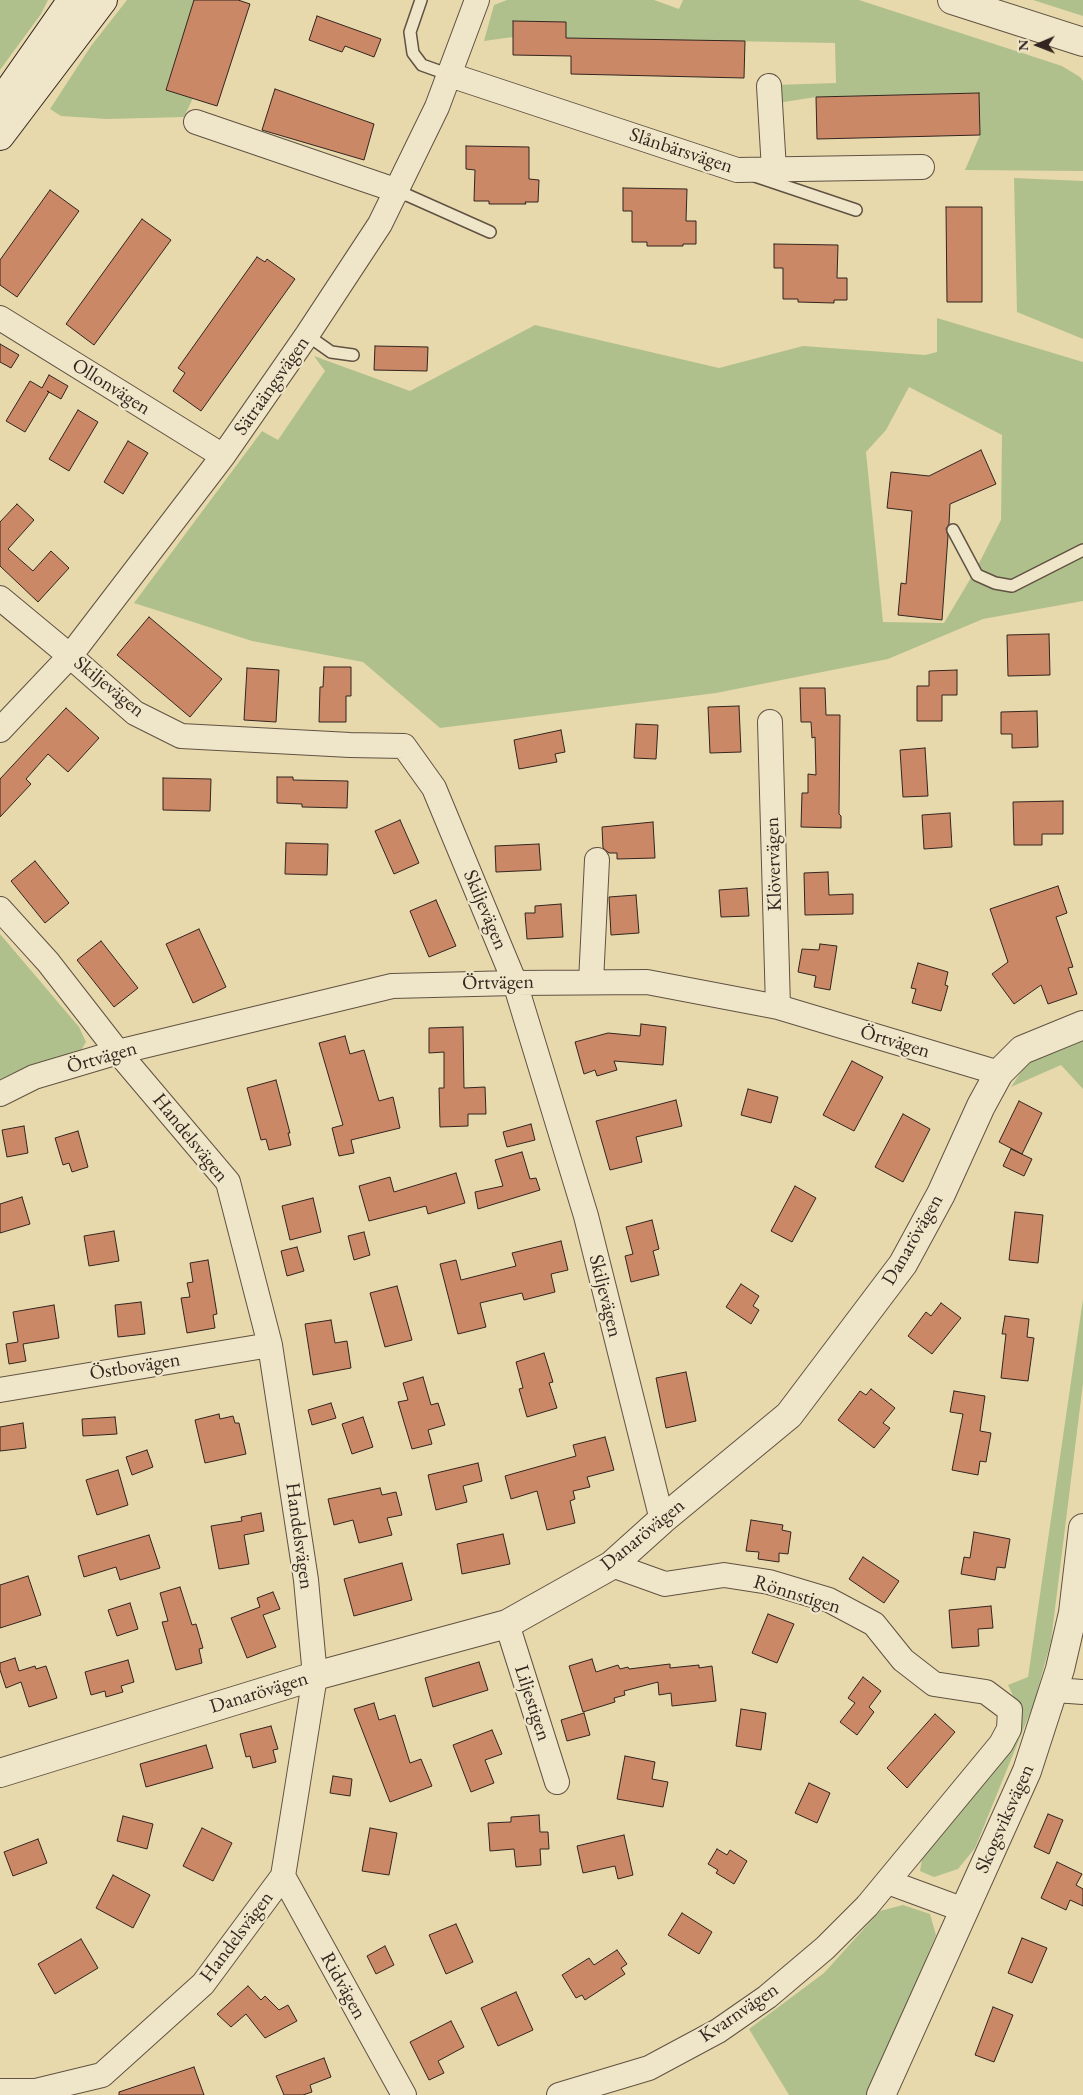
<!DOCTYPE html>
<html>
<head>
<meta charset="utf-8">
<style>
	body { margin:0 }
	#map { position:relative; width:1083px; height:2095px; overflow:hidden; background:#e7d9ac; font-family:"EB Garamond",serif }
	canvas { display:block }
	.north { position:absolute; left:1013px; top:20px; width:50px; height:50px; -webkit-text-stroke:4px #efe6c9; paint-order:stroke; rotate:269deg; font-size:14px; font-weight:700; line-height:20px; text-align:center; color:#33251f }
	.north::after { content:''; display:block; margin:auto; width:18px; height:22px; background:#33251f; clip-path:polygon(50% 0,100% 100%,50% 72%,0 100%) }
</style>
</head>
<body>
<div id="map">
<canvas width="1083" height="2095"></canvas>
<div class="north">N</div>
</div>
<script>
const c = document.querySelector('canvas').getContext('2d');
c.lineJoin = 'round';
function fill(path, color) { c.fillStyle = color; c.fill(path, 'evenodd'); }
const toPath = rows => new Path2D(rows.map(r => 'M' + r).join(''));
function stroke(path, color, width, dash) { c.strokeStyle = color; c.lineWidth = width; c.lineCap = dash ? 'butt' : 'round'; c.setLineDash(dash || []); c.stroke(path); }
function drawText(font, color, halo, rows, align = 'center') {
  c.font = font + ' "EB Garamond",serif'; c.lineWidth = 4.5; c.setLineDash([]); c.textBaseline = 'middle'; c.strokeStyle = halo; c.fillStyle = color; for (const [text, x, y, turn = 0] of rows) {
    c.save(); c.translate(x, y); c.rotate((+turn || 0) * Math.PI / 180); c.textAlign = isNaN(turn) ? turn : align; if (halo) c.strokeText(text, 0, 0); c.fillText(text, 0, 0); c.restore();
  }
}
fill(toPath([
	[0,0,48,0,41,14,0,70],
	[127,0,194,0,166,89,193,98,184,117,107,119,61,116,50,109,91,46],
	[507,0,654,0,679,9,683,0,859,0,1062,66,1080,77,1083,81,1083,171,965,170,980,135,978,93,816,97,771,104,774,85,836,83,835,43,566,38,566,22,513,37,484,41,494,5],
	[1033,0,1083,0,1083,16],
	[1014,178,1083,181,1083,339,1017,312],
	[937,318,1083,362,1083,601,983,619,888,659,716,693,440,728,363,662,252,641,134,603,262,431,278,440,325,371,314,356,410,391,535,325,719,368,803,346,925,355,937,352],
	[909,387,1002,435,1001,520,975,571,944,623,883,622,866,452,886,430],
	[0,934,79,1027,86,1042,80,1052,0,1088],
	[1083,1037,1083,1089,1061,1065,1011,1087,1027,1063,1068,1040],
	[1083,1299,1083,1383,1051,1641,1034,1703,975,1848,958,1869,934,1877,920,1871,923,1853,988,1779,1011,1748,1017,1704,1008,1685,1028,1677],
	[903,1905,930,1914,936,1935,868,2095,789,2095,749,2029,824,1973,880,1911]
]), '#b0c08d');
const building = toPath([
	[194,0,238,0,250,4,217,106,166,90,194,0],
	[317,16,381,39,374,57,345,46,342,52,309,40,317,16],
	[513,21,566,22,566,38,745,41,744,78,571,74,571,56,513,55,513,21],
	[275,89,374,124,364,160,262,130,275,89],
	[979,93,980,135,817,139,816,97,979,93],
	[466,146,529,147,529,179,539,180,538,202,525,202,526,204,489,204,489,201,474,201,475,170,466,169,466,146],
	[623,188,687,189,686,221,696,221,696,244,683,244,683,246,647,246,647,242,632,242,632,211,623,211,623,188],
	[50,190,79,211,17,297,0,285,0,260,50,190],
	[946,207,982,207,982,302,947,302,946,207],
	[142,219,171,240,94,345,66,324,142,219],
	[774,244,838,245,837,278,847,278,847,300,834,300,834,303,798,302,798,299,783,299,783,268,774,268,774,244],
	[257,257,265,262,267,259,295,279,201,411,173,391,185,373,178,368,257,257],
	[0,344,19,355,11,368,0,362,0,344],
	[375,346,428,347,427,371,374,370,375,346],
	[49,375,68,386,61,399,47,391,49,392,25,432,6,421,30,381,42,388,49,375],
	[78,410,98,422,69,471,49,459,78,410],
	[128,441,148,453,123,494,104,482,128,441],
	[981,450,996,484,950,504,949,524,946,529,948,536,942,620,898,615,901,583,906,584,912,511,887,508,891,472,929,476,981,450],
	[17,504,34,520,8,549,33,571,51,551,69,568,38,602,0,566,0,522,17,504],
	[149,617,222,679,190,717,117,655,149,617],
	[1049,634,1050,675,1008,676,1007,635,1049,634],
	[324,667,351,667,351,696,346,696,346,722,319,722,320,687,323,687,324,667],
	[247,668,279,670,276,722,244,720,247,668],
	[957,670,957,695,942,695,942,721,917,721,917,686,929,686,929,671,957,670],
	[800,688,825,688,826,715,840,715,839,814,841,816,841,828,801,827,802,793,808,793,808,774,816,775,815,737,812,738,811,722,801,722,800,688],
	[739,706,741,752,710,753,708,707,739,706],
	[66,708,99,738,68,772,48,754,26,779,31,784,0,817,0,779,66,708],
	[1037,711,1038,747,1012,748,1012,734,1001,734,1001,712,1037,711],
	[636,724,658,725,656,759,634,758,636,724],
	[561,730,565,752,555,754,557,762,519,769,514,740,561,730],
	[925,748,928,796,903,797,900,750,925,748],
	[277,777,293,777,293,780,348,781,347,808,302,807,302,804,277,803,277,777],
	[163,778,211,779,210,811,163,810,163,778],
	[1063,801,1063,834,1042,834,1042,845,1014,845,1013,802,1063,801],
	[950,813,952,847,924,849,922,815,950,813],
	[400,820,419,863,394,874,375,831,400,820],
	[653,822,655,858,617,859,617,853,609,853,603,848,602,827,653,822],
	[286,843,328,844,327,875,285,874,286,843],
	[539,844,541,870,496,872,495,846,539,844],
	[35,861,69,903,45,923,11,881,35,861],
	[828,872,829,895,853,894,853,914,805,915,804,873,828,872],
	[1058,886,1067,913,1056,917,1073,967,1068,968,1077,994,1048,1004,1041,985,1014,1004,992,974,1008,962,990,909,1058,886],
	[747,888,749,916,721,917,719,890,747,888],
	[636,895,639,933,611,935,609,897,636,895],
	[436,900,456,946,429,957,410,911,436,900],
	[561,904,563,937,527,939,525,913,535,913,535,906,561,904],
	[199,929,226,987,193,1003,166,944,199,929],
	[101,941,138,988,114,1007,77,960,101,941],
	[820,944,837,946,830,990,814,987,816,976,798,972,802,949,819,950,820,944],
	[918,963,948,972,945,985,948,986,941,1011,912,1003,916,989,911,988,918,963],
	[641,1024,666,1027,663,1065,614,1061,617,1070,597,1076,595,1070,584,1074,575,1042,608,1033,640,1036,641,1024],
	[463,1027,464,1088,485,1087,486,1114,468,1114,468,1126,440,1127,439,1088,444,1088,444,1052,429,1053,429,1028,463,1027],
	[345,1036,350,1054,364,1050,379,1101,393,1097,400,1128,351,1140,354,1153,339,1156,332,1128,343,1125,319,1043,345,1036],
	[852,1061,883,1077,854,1131,823,1115,852,1061],
	[276,1080,290,1133,288,1133,291,1145,269,1150,266,1139,261,1140,247,1088,276,1080],
	[748,1089,778,1097,771,1123,741,1115,748,1089],
	[676,1100,682,1126,636,1137,642,1162,610,1170,596,1121,676,1100],
	[1019,1101,1042,1113,1022,1154,999,1142,1019,1101],
	[903,1114,930,1129,903,1182,875,1167,903,1114],
	[531,1124,535,1140,507,1147,503,1132,531,1124],
	[24,1126,28,1153,7,1157,2,1130,24,1126],
	[78,1131,88,1167,72,1172,69,1163,63,1165,55,1138,78,1131],
	[1011,1149,1032,1159,1024,1176,1003,1166,1011,1149],
	[522,1152,530,1179,536,1178,540,1190,478,1209,475,1192,503,1186,495,1160,522,1152],
	[456,1173,465,1203,428,1214,426,1206,369,1221,359,1186,390,1177,394,1192,456,1173],
	[795,1186,816,1198,792,1242,771,1231,795,1186],
	[22,1197,30,1224,0,1233,0,1204,22,1197],
	[313,1198,321,1232,290,1240,282,1206,313,1198],
	[1015,1212,1043,1215,1038,1263,1009,1260,1015,1212],
	[652,1220,659,1249,653,1251,659,1275,631,1282,625,1256,633,1254,626,1227,652,1220],
	[114,1231,119,1261,89,1266,84,1236,114,1231],
	[364,1232,370,1255,354,1260,348,1236,364,1232],
	[561,1241,568,1270,551,1274,555,1292,524,1300,522,1293,480,1303,486,1327,458,1334,440,1264,456,1260,461,1280,516,1266,512,1253,561,1241],
	[297,1247,304,1271,287,1276,281,1251,297,1247],
	[208,1260,217,1314,213,1315,215,1328,187,1333,181,1298,190,1297,187,1283,193,1282,190,1263,208,1260],
	[741,1284,759,1296,753,1306,759,1310,751,1324,726,1307,741,1284],
	[397,1286,412,1340,385,1347,370,1293,397,1286],
	[141,1302,145,1334,118,1337,115,1305,141,1302],
	[941,1303,961,1318,932,1354,908,1336,926,1312,931,1316,941,1303],
	[54,1305,59,1338,23,1344,26,1361,9,1364,6,1344,18,1342,13,1312,54,1305],
	[1005,1316,1029,1319,1027,1337,1034,1338,1028,1381,1001,1378,1006,1334,1002,1334,1005,1316],
	[331,1320,335,1343,347,1341,351,1368,313,1375,305,1324,331,1320],
	[544,1353,553,1382,549,1383,557,1408,527,1417,519,1389,523,1388,516,1362,544,1353],
	[686,1372,696,1421,666,1428,656,1378,686,1372],
	[423,1377,431,1405,438,1403,445,1425,428,1430,432,1444,412,1449,398,1402,408,1400,403,1383,423,1377],
	[871,1389,895,1408,883,1423,890,1428,874,1448,838,1420,860,1391,866,1395,871,1389],
	[954,1391,985,1396,980,1431,991,1433,986,1462,980,1461,978,1475,952,1470,963,1414,950,1412,954,1391],
	[331,1403,336,1418,312,1425,308,1410,331,1403],
	[219,1414,220,1419,233,1416,235,1423,239,1423,246,1454,205,1463,195,1420,219,1414],
	[115,1417,117,1434,83,1436,82,1419,115,1417],
	[363,1417,373,1447,352,1454,342,1424,363,1417],
	[23,1423,26,1448,0,1451,0,1427,23,1423],
	[605,1437,614,1470,587,1477,590,1487,573,1491,575,1499,570,1501,575,1523,547,1530,537,1491,511,1499,505,1476,576,1456,573,1445,605,1437],
	[147,1450,153,1467,132,1475,126,1457,147,1450],
	[478,1463,482,1481,463,1486,467,1502,436,1510,428,1475,478,1463],
	[118,1470,128,1505,97,1515,86,1480,118,1470],
	[380,1488,382,1495,396,1492,402,1515,387,1518,392,1535,359,1543,353,1520,334,1525,328,1499,380,1488],
	[261,1513,264,1531,244,1535,249,1564,219,1569,211,1526,242,1521,241,1517,261,1513],
	[751,1520,783,1525,782,1530,791,1532,788,1554,779,1553,779,1562,758,1559,759,1552,746,1551,751,1520],
	[974,1532,1010,1539,1005,1568,997,1567,995,1580,961,1574,964,1557,970,1558,974,1532],
	[503,1534,510,1564,462,1574,457,1544,503,1534],
	[149,1535,160,1568,120,1580,116,1567,84,1577,78,1556,149,1535],
	[863,1557,899,1581,884,1603,849,1579,863,1557],
	[402,1563,412,1600,354,1616,344,1579,402,1563],
	[28,1576,41,1615,0,1628,0,1585,28,1576],
	[180,1587,192,1625,196,1624,203,1648,199,1649,202,1663,176,1670,162,1622,168,1621,160,1593,180,1587],
	[273,1592,280,1609,263,1615,276,1647,247,1658,231,1618,260,1607,257,1598,273,1592],
	[130,1603,138,1629,117,1636,108,1610,130,1603],
	[991,1606,993,1628,978,1629,979,1646,952,1648,949,1610,991,1606],
	[768,1614,794,1624,777,1663,752,1653,768,1614],
	[15,1658,19,1671,35,1666,36,1669,46,1666,57,1698,29,1707,21,1682,6,1688,0,1670,0,1663,15,1658],
	[592,1659,596,1672,618,1665,620,1669,628,1667,629,1669,670,1664,670,1668,699,1665,699,1668,712,1666,716,1701,672,1706,671,1693,659,1695,658,1682,624,1691,625,1695,614,1698,615,1702,583,1712,569,1666,592,1659],
	[128,1660,134,1682,121,1686,123,1692,106,1697,105,1691,91,1695,85,1672,128,1660],
	[479,1662,488,1690,433,1707,425,1678,479,1662],
	[863,1677,881,1691,869,1707,874,1712,857,1735,840,1722,855,1703,848,1698,863,1677],
	[374,1703,379,1720,395,1715,410,1763,421,1759,432,1786,390,1802,354,1709,374,1703],
	[741,1709,766,1713,761,1750,736,1746,741,1709],
	[584,1713,590,1735,567,1741,561,1720,584,1713],
	[935,1714,955,1732,907,1788,887,1768,935,1714],
	[271,1726,278,1749,273,1750,276,1762,253,1768,250,1756,246,1757,240,1734,271,1726],
	[492,1730,502,1754,485,1760,494,1783,471,1792,453,1745,492,1730],
	[206,1745,213,1768,146,1787,140,1764,206,1745],
	[625,1756,655,1762,652,1779,668,1782,663,1807,617,1799,625,1756],
	[333,1776,352,1779,350,1796,330,1793,333,1776],
	[809,1783,830,1793,817,1823,795,1813,809,1783],
	[1048,1814,1063,1820,1049,1854,1034,1847,1048,1814],
	[539,1815,540,1832,548,1832,549,1849,540,1849,541,1865,516,1867,514,1849,490,1851,488,1823,511,1822,511,1817,539,1815],
	[123,1816,153,1824,147,1849,117,1841,123,1816],
	[202,1828,232,1843,213,1881,183,1866,202,1828],
	[370,1828,397,1833,389,1875,362,1871,370,1828],
	[624,1835,633,1875,618,1879,615,1866,583,1873,577,1846,624,1835],
	[38,1839,47,1863,13,1876,4,1852,38,1839],
	[717,1849,727,1855,730,1850,747,1861,734,1884,716,1873,718,1870,708,1864,717,1849],
	[1057,1862,1082,1874,1076,1885,1083,1889,1083,1906,1070,1900,1066,1910,1041,1898,1057,1862],
	[113,1875,150,1895,133,1928,96,1908,113,1875],
	[682,1913,712,1932,699,1954,668,1935,682,1913],
	[456,1924,473,1962,446,1974,429,1935,456,1924],
	[1022,1938,1047,1948,1032,1983,1008,1973,1022,1938],
	[81,1939,98,1968,55,1994,38,1964,81,1939],
	[385,1946,394,1965,376,1974,367,1956,385,1946],
	[617,1950,627,1964,621,1968,625,1974,585,2000,582,1995,576,1998,562,1975,589,1958,594,1965,617,1950],
	[248,1986,261,2000,265,1996,279,2010,288,2005,297,2021,265,2038,246,2014,231,2027,217,2014,248,1986],
	[516,1992,533,2030,498,2046,481,2008,516,1992],
	[993,2007,1013,2015,994,2062,975,2055,993,2007],
	[451,2021,464,2047,438,2061,444,2073,429,2080,410,2042,451,2021],
	[324,2058,331,2077,310,2085,312,2092,303,2095,284,2095,276,2076,324,2058],
	[194,2067,204,2095,119,2095,119,2092,194,2067]
]);
fill(building, '#ca8867');
stroke(building, '#33251f', 1);
const service = toPath([
	[421,0,410,32,413,53,422,65,450,75],
	[755,176,856,210],
	[398,191,490,232],
	[307,335,331,352,353,355],
	[953,530,977,575,995,583,1012,586,1083,550]
]);
const minor = toPath([
	[450,75,737,170,922,167],
	[769,86,774,170],
	[196,122,398,191],
	[0,318,223,456],
	[0,598,70,656,135,713,181,736,350,745,404,746,434,788,515,983,586,1216,662,1520],
	[770,722,778,1007],
	[0,730,70,656,223,456,307,335,380,224,437,107,477,0],
	[0,909,48,962,118,1052,228,1182,270,1345,306,1580,315,1676,283,1876,203,1984,102,2075,36,2091,0,2091],
	[591,982,597,860],
	[0,1094,34,1077,118,1052,392,986,515,983,647,982,778,1007,999,1073],
	[0,1390,270,1345],
	[507,1624,557,1782],
	[1055,1690,1083,1692],
	[283,1876,404,2095],
	[888,1882,964,1910],
	[559,2095,649,2068,718,2031,767,1997,825,1948,867,1906,1001,1744,1009,1729,1010,1710,986,1692,934,1684,903,1660,874,1624,829,1600,769,1582,724,1575,665,1584,612,1565]
]);
const tertiary = toPath([
	[952,0,1083,42],
	[0,1773,315,1676,507,1624,612,1565,662,1520,789,1415,903,1264,941,1194,981,1106,999,1073,1022,1050,1083,1025],
	[881,2095,1027,1771,1060,1669,1073,1613,1083,1528]
]);
const secondary = toPath([
	[0,103,72,0],
	[0,136,103,0]
]);
stroke(service, '#605242', 14);
stroke(minor, '#605242', 26);
stroke(tertiary, '#605242', 30);
stroke(secondary, '#33251f', 30);
stroke(service, '#efe6c9', 11);
stroke(minor, '#efe6c9', 24);
stroke(tertiary, '#efe6c9', 28);
stroke(secondary, '#efe6c9', 28);
drawText('20px', '#33251f', '#efe6c9', [
	["Slånbärsvägen",681,151,18],
	["Sätraängsvägen",272,386,-55],
	["Ollonvägen",111,387,32],
	["Skiljevägen",109,687,39],
	["Klövervägen",774,864,-92],
	["Skiljevägen",485,910,67],
	["Örtvägen",498,983,-1],
	["Örtvägen",895,1042,17],
	["Örtvägen",102,1058,-16],
	["Handelsvägen",190,1138,51],
	["Danarövägen",913,1240,-60],
	["Skiljevägen",605,1296,76],
	["Östbovägen",135,1367,-9],
	["Danarövägen",643,1535,-39],
	["Handelsvägen",299,1536,82],
	["Rönnstigen",797,1595,17],
	["Danarövägen",259,1693,-17],
	["Liljestigen",532,1703,72],
	["Skogsviksvägen",1005,1819,-66],
	["Handelsvägen",237,1937,-53],
	["Ridvägen",343,1986,61],
	["Kvarnvägen",739,2013,-34]
]);
</script>
</body>
</html>
